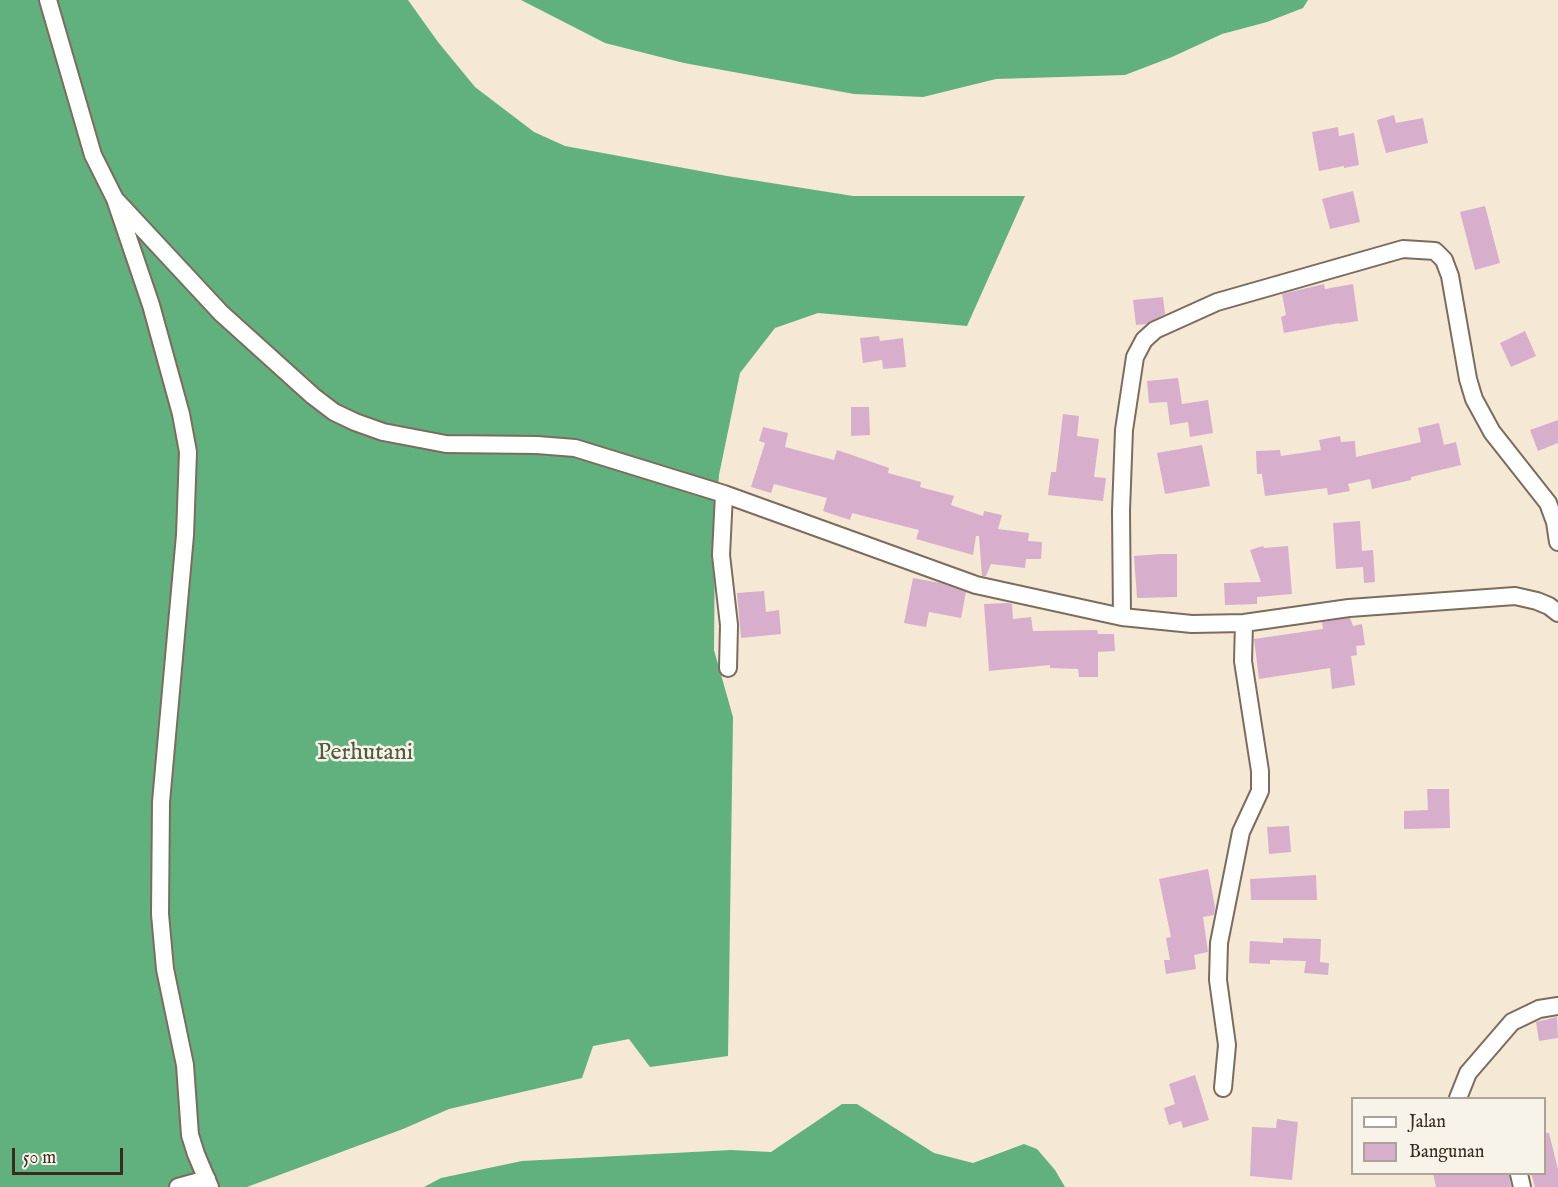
<!DOCTYPE html>
<html>
<head>
<meta charset="utf-8">
<style>
	body { margin:0 }
	#map { position:relative; width:1558px; height:1187px; overflow:hidden; background:#f5e8d4; font-family:"IM FELL English",serif }
	canvas { display:block }
	.legend { position:absolute; left:1351px; top:1097px; width:195px; height:78px; box-sizing:border-box; background:#f7f3e8; border:2px solid #aca397; margin:0; padding:8px 10px; list-style:none; font-size:18px; color:#3b2a1e }
	.legend li { display:flex; align-items:center; gap:12px; height:30px }
	.legend b { width:30px; border:2px solid #aca397 }
	.scale { position:absolute; left:12px; top:1148px; width:111px; height:27px; box-sizing:border-box; border:3px solid #3b2a1e; border-top:0; padding-left:8px; font-size:18px; line-height:21px; white-space:nowrap; color:#3b2a1e; -webkit-text-stroke:4px #f7f3e8; paint-order:stroke }
</style>
</head>
<body>
<div id="map">
<canvas width="1558" height="1187"></canvas>
<ul class="legend">
<li><b style="height:8px;background:#fff"></b>Jalan</li>
<li><b style="height:16px;background:#d7afcd"></b>Bangunan</li>
</ul>
<div class="scale">50 m</div>
</div>
<script>
const c = document.querySelector('canvas').getContext('2d');
c.lineJoin = 'round';
function fill(path, color) { c.fillStyle = color; c.fill(path, 'evenodd'); }
const toPath = rows => new Path2D(rows.map(r => 'M' + r).join(''));
function stroke(path, color, width, dash) { c.strokeStyle = color; c.lineWidth = width; c.lineCap = dash ? 'butt' : 'round'; c.setLineDash(dash || []); c.stroke(path); }
function drawText(font, color, halo, rows, align = 'center') {
  c.font = font + ' "IM FELL English",serif'; c.lineWidth = 5; c.setLineDash([]); c.textBaseline = 'middle'; c.strokeStyle = halo; c.fillStyle = color; for (const [text, x, y, turn = 0] of rows) {
    c.save(); c.translate(x, y); c.rotate((+turn || 0) * Math.PI / 180); c.textAlign = isNaN(turn) ? turn : align; if (halo) c.strokeText(text, 0, 0); c.fillText(text, 0, 0); c.restore();
  }
}
fill(toPath([
	[0,0,408,0,438,42,475,87,534,132,565,146,727,176,853,196,1025,196,967,326,818,313,775,328,740,373,719,475,715,531,714,650,733,717,728,1056,650,1067,629,1039,593,1046,582,1078,449,1109,403,1129,247,1187,0,1187],
	[521,0,1308,0,1303,8,1267,22,1222,34,1172,57,1125,75,996,79,923,97,854,94,684,63,605,43],
	[842,1104,857,1104,934,1153,973,1163,1024,1144,1037,1149,1055,1170,1065,1187,424,1187,441,1178,522,1161,731,1150,771,1152]
]), '#60b17d');
fill(toPath([
	[1394,115,1396,123,1423,118,1428,143,1386,153,1377,120],
	[1338,127,1339,136,1354,133,1359,165,1344,168,1344,166,1319,171,1312,132],
	[1353,191,1360,222,1330,229,1322,199],
	[1485,206,1500,263,1475,270,1460,212],
	[1324,284,1325,289,1353,284,1358,321,1339,324,1339,323,1284,333,1281,317,1286,315,1282,294],
	[1163,297,1165,314,1146,324,1136,325,1133,300],
	[1525,331,1536,356,1511,367,1500,343],
	[879,336,880,341,903,338,906,367,883,369,882,360,863,363,860,338],
	[1178,378,1182,404,1208,400,1213,433,1190,437,1188,422,1170,425,1167,402,1149,403,1147,381],
	[851,407,869,407,870,435,851,436],
	[1063,414,1079,416,1077,436,1099,439,1094,477,1106,478,1103,501,1048,495,1051,472,1056,472],
	[1558,420,1558,443,1538,451,1530,430],
	[1439,423,1444,445,1456,442,1461,465,1411,477,1411,480,1372,489,1370,479,1348,484,1350,491,1328,495,1327,488,1265,496,1262,474,1257,474,1256,451,1280,450,1281,456,1321,450,1319,440,1340,436,1341,442,1355,441,1356,457,1421,442,1418,428],
	[763,427,788,433,785,447,834,460,837,450,852,455,889,468,888,473,921,482,920,487,954,496,951,505,983,516,984,511,1002,515,998,529,1029,533,1028,541,1042,542,1041,559,1026,559,1025,568,991,564,986,576,982,576,979,536,976,536,973,555,916,539,919,530,852,513,850,520,823,511,827,498,774,484,771,493,751,487,765,443,759,441],
	[1202,445,1210,486,1165,494,1157,453],
	[1360,521,1362,551,1373,550,1375,582,1364,583,1363,567,1336,569,1333,523],
	[1263,546,1264,548,1288,546,1292,594,1257,597,1257,604,1225,605,1224,583,1261,582,1250,550],
	[1161,554,1177,554,1177,597,1137,598,1134,556],
	[913,578,940,583,966,592,961,618,929,612,926,627,904,623],
	[764,591,766,612,779,610,781,634,741,638,737,593],
	[1008,603,1012,604,1013,619,1031,617,1033,631,1097,630,1098,634,1114,634,1115,651,1098,652,1098,677,1079,677,1078,669,1050,668,1050,665,989,671,984,604],
	[1350,618,1353,626,1362,624,1365,645,1356,646,1357,655,1351,656,1355,685,1332,689,1330,668,1259,679,1254,639,1323,629,1322,622],
	[1427,789,1449,789,1450,828,1404,829,1404,811,1428,810],
	[1289,826,1291,852,1269,854,1267,827],
	[1208,869,1215,907,1214,915,1203,917,1208,952,1194,955,1196,969,1166,974,1164,960,1170,960,1166,938,1171,937,1159,879],
	[1316,875,1317,900,1251,900,1250,879],
	[1283,938,1321,939,1320,962,1329,963,1328,975,1304,973,1306,961,1270,960,1270,964,1249,963,1250,941,1283,943],
	[1557,1017,1558,1038,1539,1041,1536,1022],
	[1195,1075,1209,1120,1183,1128,1181,1121,1169,1125,1164,1108,1175,1104,1169,1084],
	[1277,1119,1298,1122,1292,1180,1250,1176,1252,1127,1276,1128],
	[1545,1133,1549,1133,1558,1169,1558,1187,1535,1187,1531,1173,1545,1173],
	[1433,1173,1509,1173,1511,1187,1436,1187]
]), '#d7afcd');
const minor = toPath([
	[48,0,93,155,115,199,151,305,181,414,188,452,185,535,161,802,160,914,165,969,185,1065,190,1135,196,1154,210,1187],
	[115,199,221,313,313,396,334,412,355,422,383,432,446,444,537,445,575,448,724,494,976,585,1122,617,1192,624,1244,623,1349,608,1515,596,1537,601,1549,606,1558,613],
	[724,494,721,555,729,625,728,668],
	[1122,617,1121,511,1124,430,1135,357,1144,340,1155,330,1217,302,1403,249,1435,251,1444,260,1450,276,1468,379,1474,399,1492,432,1548,503,1555,522,1558,542],
	[1223,1088,1227,1045,1218,980,1219,943,1241,832,1260,791,1260,771,1243,661,1244,623],
	[1458,1098,1468,1073,1512,1022,1539,1009,1558,1006],
	[1519,1174,1522,1187],
	[178,1187,207,1179]
]);
stroke(minor, '#7c6c5e', 20);
stroke(minor, '#fff', 16);
drawText('24px', '#4d5b41', '#f7f3e8', [
	["Perhutani",365,754]
]);
</script>
</body>
</html>
